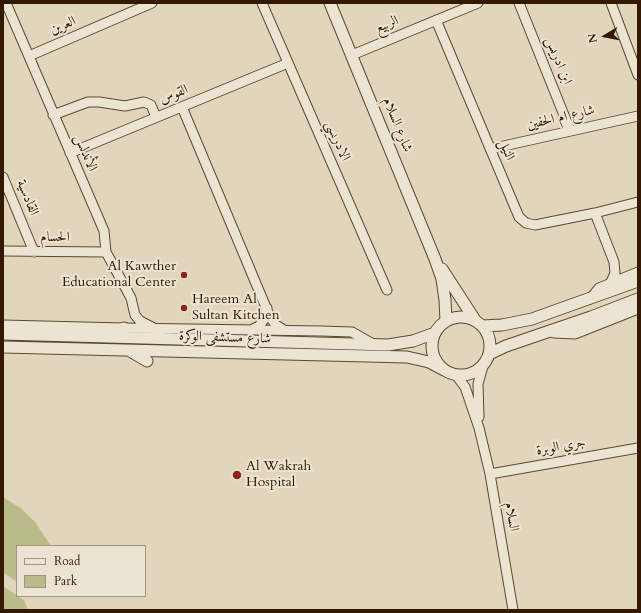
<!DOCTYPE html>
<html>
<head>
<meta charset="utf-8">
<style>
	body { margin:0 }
	#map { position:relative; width:641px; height:613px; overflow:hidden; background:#e1d5bb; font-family:Cardo,serif }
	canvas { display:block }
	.frame { position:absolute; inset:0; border:4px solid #331900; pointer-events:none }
	.legend { position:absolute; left:16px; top:545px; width:130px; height:52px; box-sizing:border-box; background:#ece4d3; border:1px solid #a2937f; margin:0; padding:5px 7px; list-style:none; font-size:12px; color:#331900 }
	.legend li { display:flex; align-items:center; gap:8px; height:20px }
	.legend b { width:20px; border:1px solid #a2937f }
	.north { position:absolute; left:585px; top:16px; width:40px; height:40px; -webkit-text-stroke:3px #ece4d3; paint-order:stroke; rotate:260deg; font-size:11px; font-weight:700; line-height:16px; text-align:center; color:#331900 }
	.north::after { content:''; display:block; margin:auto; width:14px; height:18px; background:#331900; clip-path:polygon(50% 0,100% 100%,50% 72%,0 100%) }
</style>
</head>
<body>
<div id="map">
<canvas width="641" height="613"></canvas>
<div class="frame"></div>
<ul class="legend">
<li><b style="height:5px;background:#ece4d3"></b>Road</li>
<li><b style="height:11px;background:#babb8b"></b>Park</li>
</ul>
<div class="north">N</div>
</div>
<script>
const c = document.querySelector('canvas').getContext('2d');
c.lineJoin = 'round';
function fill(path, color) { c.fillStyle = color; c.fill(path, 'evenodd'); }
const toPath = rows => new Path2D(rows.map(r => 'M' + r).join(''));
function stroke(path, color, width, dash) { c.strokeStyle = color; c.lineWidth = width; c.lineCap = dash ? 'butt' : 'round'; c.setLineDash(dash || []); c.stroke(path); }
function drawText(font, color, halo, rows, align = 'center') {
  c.font = font + ' Cardo,Amiri,serif'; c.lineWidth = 4; c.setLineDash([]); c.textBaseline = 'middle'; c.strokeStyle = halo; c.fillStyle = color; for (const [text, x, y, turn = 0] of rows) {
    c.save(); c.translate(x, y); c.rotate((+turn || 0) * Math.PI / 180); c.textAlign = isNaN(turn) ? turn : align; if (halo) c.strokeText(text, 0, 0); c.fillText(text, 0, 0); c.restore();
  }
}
fill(toPath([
	[3,497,22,509,35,522,51,546,17,546,17,582,4,573],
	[3,586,24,600,28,610,3,610]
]), '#babb8b');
const minor = toPath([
	[6,3,104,231,106,252,131,298,135,315,140,321,152,327],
	[262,3,387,290],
	[519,3,570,130],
	[611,3,638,75],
	[436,20,519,217,526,223,535,225,595,213,638,202],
	[352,55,478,3],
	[29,56,152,3],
	[182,107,270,317,276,325,284,330],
	[53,115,88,102,99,102,125,106,144,102,151,105,156,117],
	[490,149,638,116],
	[70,153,288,63],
	[3,177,34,252],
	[595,213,614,262,615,273,610,284],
	[3,251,106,252],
	[590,299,599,288,638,272],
	[3,325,124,328,321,331,352,332,373,344],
	[251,330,259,326,265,318,267,308],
	[456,375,465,387,479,428,490,474,513,610],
	[479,417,478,384,483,366],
	[490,474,638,448]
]);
const tertiary = toPath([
	[330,3,435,259,442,279,445,300,446,321],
	[442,269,475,320],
	'432 346a29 29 0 1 1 58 0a29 29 0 1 1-58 0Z',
	[482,326,502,325,532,319,638,281],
	[554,332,575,333,638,308],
	[3,334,388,345,413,341,435,333],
	[106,335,124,328],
	[3,347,407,357,429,362,444,370],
	[130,351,147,361],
	[489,354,506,346,591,317,638,299]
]);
stroke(minor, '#5e482f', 11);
stroke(tertiary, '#5e482f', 13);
stroke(minor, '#ece4d3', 9);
stroke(tertiary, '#ece4d3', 11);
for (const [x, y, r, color] of [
	[184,275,4,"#8f2418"],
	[184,308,4,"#8f2418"],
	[237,475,5,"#8f2418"]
]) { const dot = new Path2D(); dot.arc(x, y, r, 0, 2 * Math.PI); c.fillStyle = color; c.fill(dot); stroke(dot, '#ece4d3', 1.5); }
drawText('14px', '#331900', '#ece4d3', [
	["الربيع",387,25,-22],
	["العرين",63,26,-23],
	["ابن ادريس",558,61,68],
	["القوس",174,95,-22],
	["شارع ام الحفين",561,118,-13],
	["شارع السلام",397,125,68],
	["الادريسي",337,141,66],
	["النيل",506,150,67],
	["الأندلس",85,153,67],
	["القادسية",27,198,68],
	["الحسام",55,238],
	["شارع مستشفى الوكرة",225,338,2],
	["جري الوبرة",561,447,-10],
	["السلام",511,517,80]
]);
drawText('14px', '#331900', '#ece4d3', [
	["Al Kawther",176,267,"right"],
	["Educational Center",176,283,"right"],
	["Hareem Al",192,300],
	["Sultan Kitchen",192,316],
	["Al Wakrah",246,467],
	["Hospital",246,483]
], 'left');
</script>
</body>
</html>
